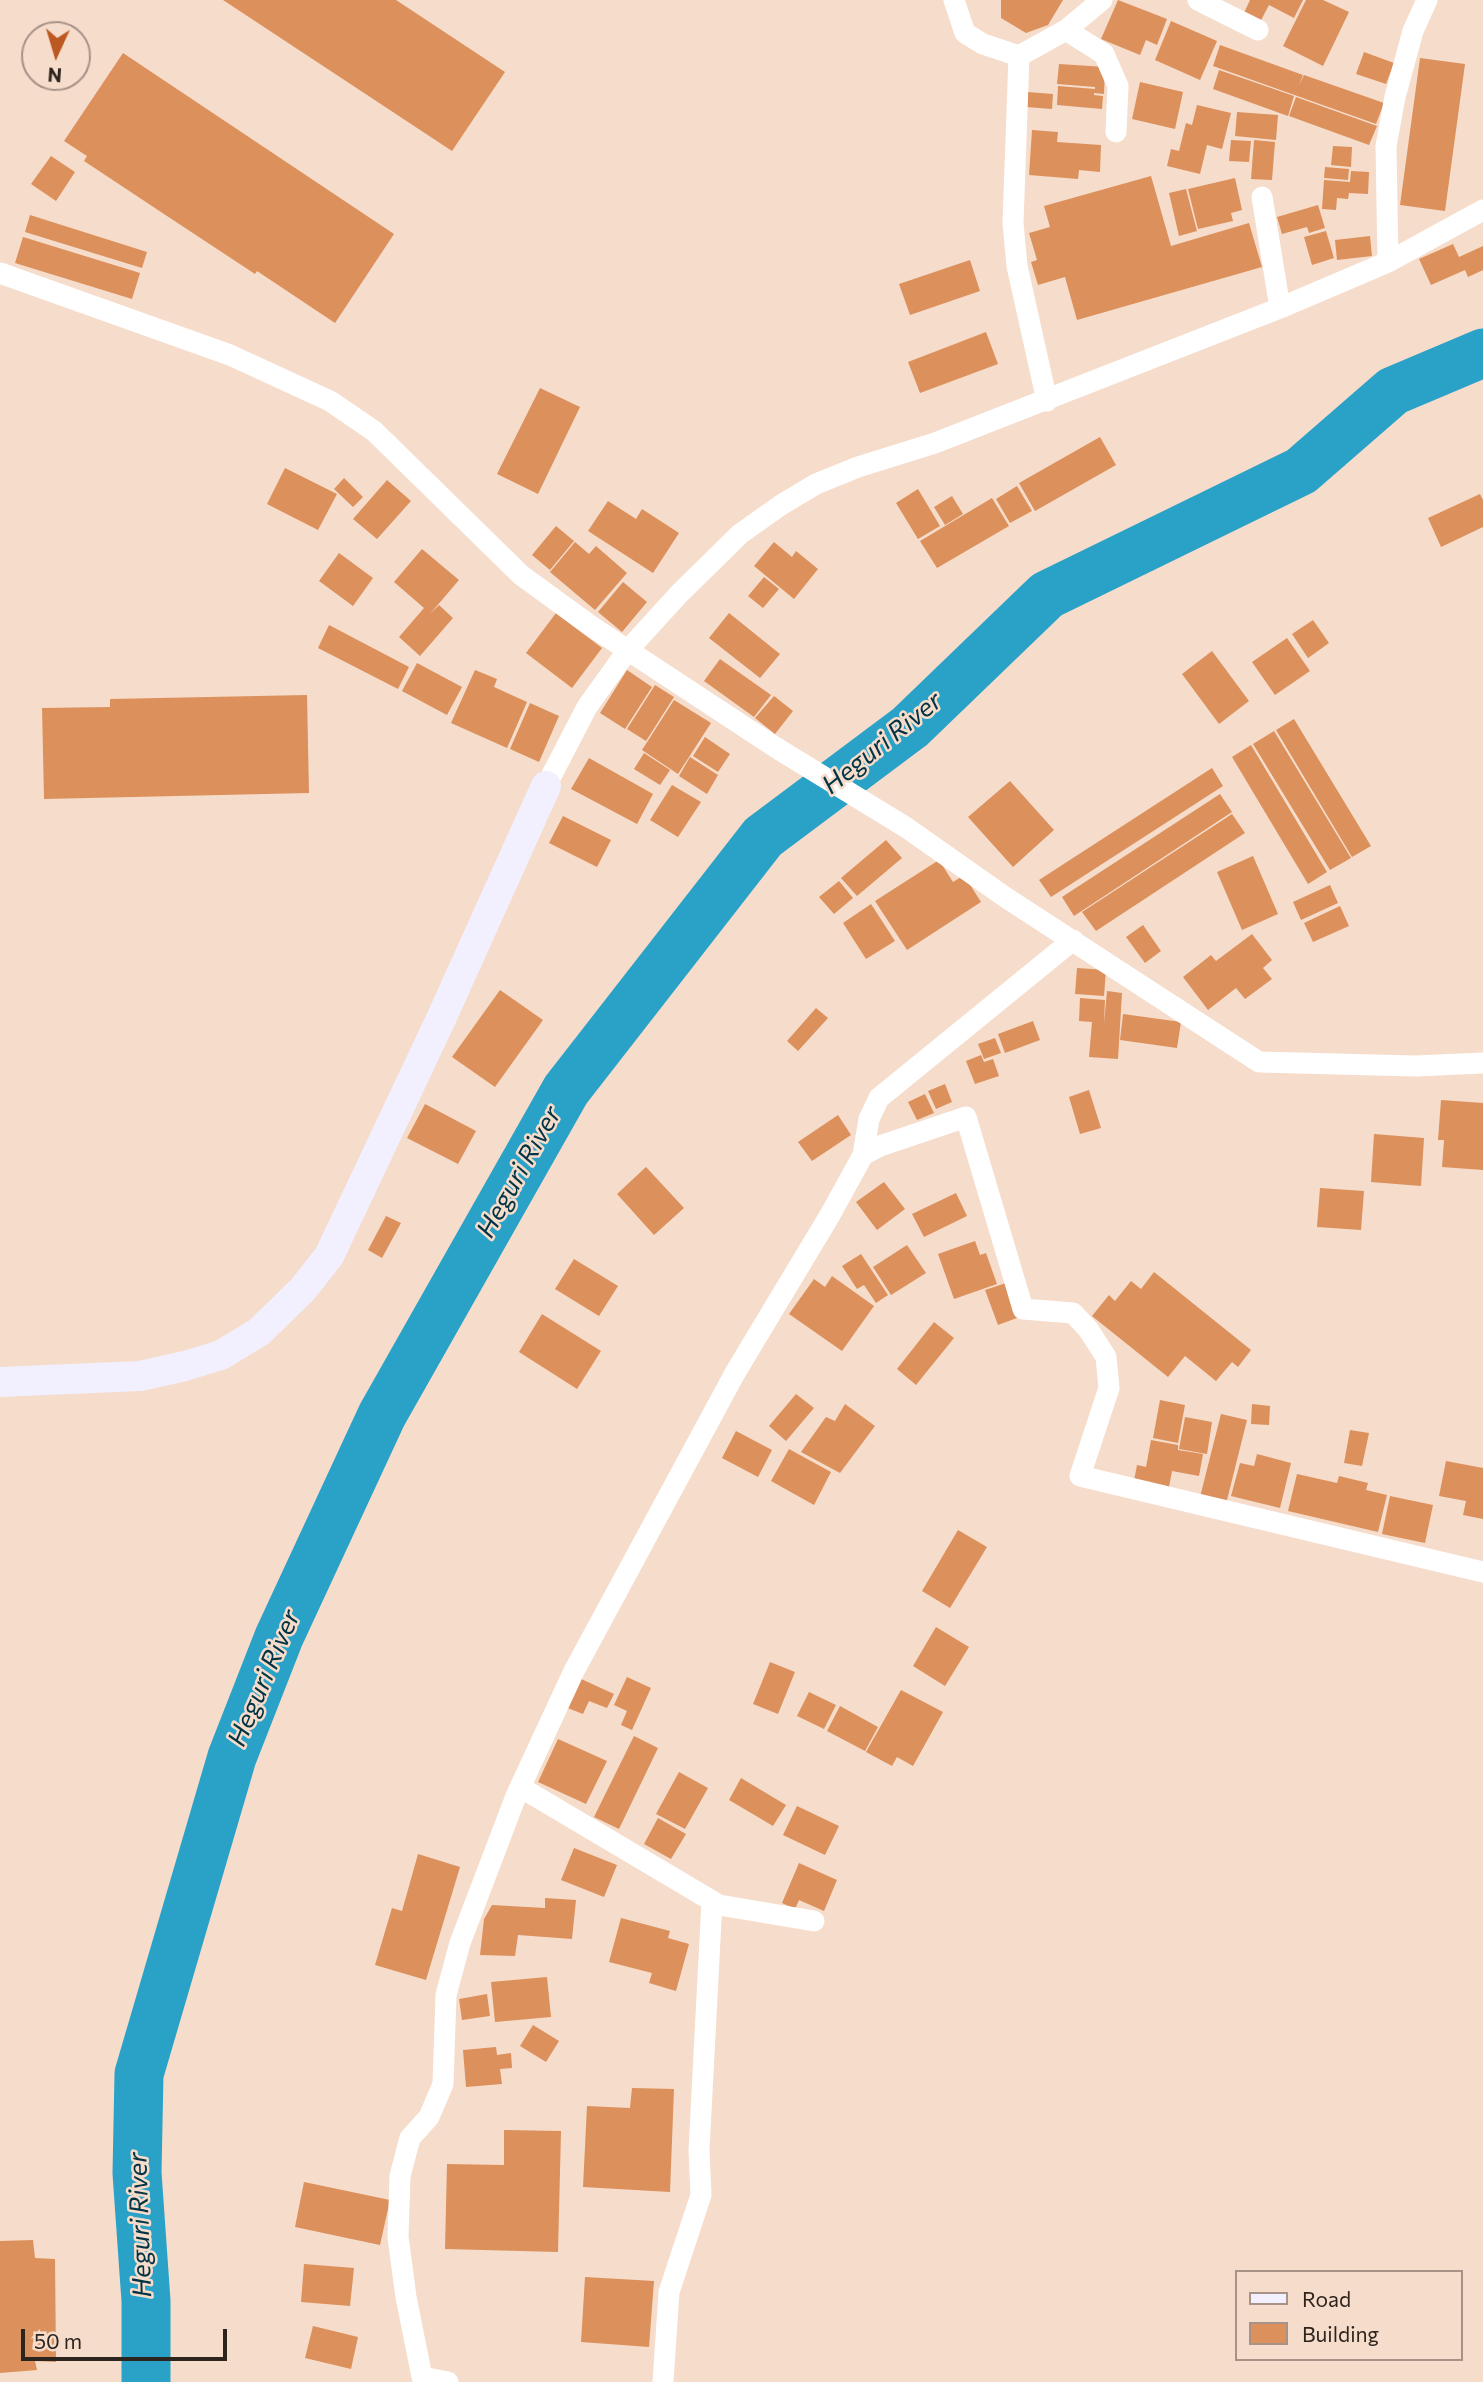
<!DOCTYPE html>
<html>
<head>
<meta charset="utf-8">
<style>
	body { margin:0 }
	#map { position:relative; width:1483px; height:2382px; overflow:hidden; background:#f6dccb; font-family:Commissioner,sans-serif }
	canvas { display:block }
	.legend { position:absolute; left:1235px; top:2270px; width:228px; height:91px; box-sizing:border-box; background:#f6dccb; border:2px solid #a69286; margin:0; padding:9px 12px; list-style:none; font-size:21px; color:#2e241e }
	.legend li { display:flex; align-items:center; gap:14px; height:35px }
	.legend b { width:35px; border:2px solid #a69286 }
	.north { position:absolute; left:21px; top:21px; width:70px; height:70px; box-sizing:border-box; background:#f6dccb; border:2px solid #a69286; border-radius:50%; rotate:184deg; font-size:19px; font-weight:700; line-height:28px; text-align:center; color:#2e241e }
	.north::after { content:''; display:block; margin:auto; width:24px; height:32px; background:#bc5821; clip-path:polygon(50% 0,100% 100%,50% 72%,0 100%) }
	.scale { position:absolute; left:21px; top:2329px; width:206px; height:32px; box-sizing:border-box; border:4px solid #2e241e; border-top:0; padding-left:9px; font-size:21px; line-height:24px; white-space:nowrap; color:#2e241e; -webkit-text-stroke:5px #f6dccb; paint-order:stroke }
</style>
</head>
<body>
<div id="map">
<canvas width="1483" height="2382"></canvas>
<ul class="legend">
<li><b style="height:9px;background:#f2effe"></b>Road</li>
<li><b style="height:19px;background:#dc905b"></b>Building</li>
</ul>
<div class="north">N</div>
<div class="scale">50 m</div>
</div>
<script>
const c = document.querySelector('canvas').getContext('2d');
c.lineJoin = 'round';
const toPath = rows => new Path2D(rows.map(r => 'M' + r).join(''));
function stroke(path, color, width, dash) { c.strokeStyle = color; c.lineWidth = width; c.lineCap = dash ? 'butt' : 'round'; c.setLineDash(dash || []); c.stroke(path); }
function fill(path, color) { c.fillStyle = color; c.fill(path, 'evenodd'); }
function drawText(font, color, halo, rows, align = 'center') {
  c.font = font + ' Commissioner,sans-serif'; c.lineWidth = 5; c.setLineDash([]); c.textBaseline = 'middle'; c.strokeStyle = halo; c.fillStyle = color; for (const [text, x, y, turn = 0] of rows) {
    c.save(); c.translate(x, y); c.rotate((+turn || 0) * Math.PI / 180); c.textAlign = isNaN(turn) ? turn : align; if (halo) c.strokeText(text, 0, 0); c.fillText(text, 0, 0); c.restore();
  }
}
stroke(toPath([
	[146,2382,146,2301,137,2173,139,2074,232,1757,279,1637,382,1415,566,1090,763,837,910,727,1047,595,1301,471,1393,391,1483,353]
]), '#2aa2c8', 49);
fill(toPath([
	[223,0,396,0,505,72,452,151],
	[1001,0,1063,0,1048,25,1026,33,1001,18],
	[1118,0,1167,19,1157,45,1146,40,1140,55,1101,39],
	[1250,0,1303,0,1294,18,1269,5,1259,24,1243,15],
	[1306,0,1323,0,1349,12,1323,66,1283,46],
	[1171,21,1217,41,1200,80,1155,60],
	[1220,45,1303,75,1299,85,1304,75,1384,103,1376,124,1213,66],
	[1364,52,1394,63,1386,84,1356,74],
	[123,53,394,234,335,323,257,271,255,274,167,216,84,161,87,156,64,141],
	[1420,58,1465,64,1445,211,1400,205],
	[1059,64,1105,67,1104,94,1094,93,1094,95,1103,96,1102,109,1057,105,1058,86,1095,89,1095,87,1057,84],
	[1219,70,1294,96,1288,116,1213,89],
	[1140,82,1183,92,1175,129,1132,119],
	[1027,92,1053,94,1052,109,1026,107],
	[1296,97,1377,126,1369,145,1289,116],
	[1197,105,1231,113,1222,149,1207,145,1200,174,1167,166,1171,149,1179,151,1186,123,1192,125],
	[1237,112,1278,115,1276,140,1235,136],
	[1032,130,1058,132,1057,142,1101,145,1100,172,1079,170,1078,179,1029,175],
	[1231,140,1251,141,1249,162,1229,161],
	[1254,140,1275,142,1272,180,1251,179],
	[1333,146,1352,147,1351,167,1331,165],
	[51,156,75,172,56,201,31,184],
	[1325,167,1349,169,1348,180,1324,178],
	[1351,171,1369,172,1368,194,1349,193,1348,199,1337,198,1336,210,1322,209,1324,180,1350,182],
	[1151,176,1171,246,1249,223,1262,267,1077,320,1065,277,1038,285,1031,262,1037,260,1029,233,1050,227,1044,206],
	[1235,178,1242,210,1231,213,1233,221,1198,229,1188,189],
	[1186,189,1197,231,1179,236,1169,193],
	[1318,205,1325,228,1309,233,1307,227,1282,234,1277,217],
	[30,215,147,252,142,268,25,232],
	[1326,231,1334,258,1312,265,1304,237],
	[1370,236,1372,256,1337,260,1335,240],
	[23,237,140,273,132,299,15,263],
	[1453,244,1459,257,1483,246,1483,270,1468,277,1465,270,1431,285,1419,259],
	[970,260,980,291,910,315,899,284],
	[986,332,998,364,920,393,908,362],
	[540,388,580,407,538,494,497,474],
	[1100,437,1116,465,1035,511,1019,483],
	[285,468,337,494,318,530,267,504],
	[344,478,363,497,353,507,334,489],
	[387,480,411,501,377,539,353,519],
	[1017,486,1032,511,1010,523,996,499],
	[918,489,940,526,918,539,896,503],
	[1480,494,1483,500,1483,527,1441,547,1428,518],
	[952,496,963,514,945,525,934,507],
	[992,498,1009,526,937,568,920,541],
	[608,501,636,519,642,509,679,533,653,573,588,531],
	[556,526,574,541,550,570,532,555],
	[575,542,589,554,596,546,627,573,595,610,550,572],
	[774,542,792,557,796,551,818,569,794,599,754,566],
	[422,549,459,580,430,614,439,605,453,618,420,656,399,637,424,608,394,582],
	[339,553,373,578,353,606,319,581],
	[764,577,779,589,763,608,748,596],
	[623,582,647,602,622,632,598,612],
	[556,613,602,648,572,688,526,653],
	[729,613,780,654,760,678,709,638],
	[1313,620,1329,643,1308,658,1292,634],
	[329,625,409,667,398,689,318,648],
	[1287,638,1310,671,1275,695,1252,662],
	[1212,651,1249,701,1219,724,1182,674],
	[720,659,771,695,754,717,704,681],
	[417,663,462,687,447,715,402,691],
	[475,670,497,679,494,687,527,702,507,748,451,723],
	[627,670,652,687,625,729,600,713],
	[655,685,674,697,646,741,627,729],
	[307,695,309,793,44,799,42,708,110,707,110,699],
	[774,696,793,711,775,734,755,718],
	[674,700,711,723,678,774,642,750],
	[530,703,559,716,539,762,510,749],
	[1294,719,1371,846,1352,857,1276,730],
	[1274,731,1351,858,1330,870,1253,744],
	[705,737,730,754,718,772,693,756],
	[1251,745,1327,872,1308,884,1232,757],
	[644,753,670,770,660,785,634,769],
	[690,757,718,775,707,794,679,776],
	[589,758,653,794,637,824,571,789],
	[1212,768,1223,786,1051,897,1039,880],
	[1010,781,1054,830,1013,867,968,817],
	[672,785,701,802,678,837,650,820],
	[1220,794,1232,812,1074,916,1062,897],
	[1232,814,1245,833,1096,931,1082,912],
	[563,816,611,840,597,867,549,843],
	[886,840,902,858,857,896,841,878],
	[1253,856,1278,914,1242,930,1217,872],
	[939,860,953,882,964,875,981,902,907,950,875,901],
	[839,881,853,898,834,914,819,897],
	[1330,885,1338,903,1301,920,1293,902],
	[871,904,895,941,866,959,843,923],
	[1340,906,1349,926,1313,942,1304,923],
	[1143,925,1161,951,1145,963,1126,937],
	[1252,934,1272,960,1263,968,1272,979,1245,999,1236,988,1208,1010,1183,977,1211,955,1216,961],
	[1077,968,1106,970,1104,996,1075,994],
	[500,990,543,1020,495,1087,452,1057],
	[1107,991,1122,993,1118,1059,1089,1057,1092,1022,1079,1021,1080,998,1105,1000,1104,1024],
	[816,1008,828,1018,798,1051,787,1041],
	[1123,1014,1181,1022,1177,1048,1120,1040],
	[1033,1021,1040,1040,1005,1053,998,1034],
	[995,1038,1001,1053,984,1059,978,1044],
	[981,1055,984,1062,993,1059,999,1076,975,1084,966,1061],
	[945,1084,952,1102,936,1109,928,1091],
	[1089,1090,1101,1128,1080,1134,1069,1097],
	[925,1094,934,1113,917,1120,908,1102],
	[1441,1100,1483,1103,1483,1170,1442,1167,1444,1140,1438,1140],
	[425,1104,476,1131,458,1164,407,1138],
	[838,1115,851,1135,812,1161,798,1142],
	[1374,1134,1424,1138,1421,1186,1371,1182],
	[646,1167,684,1208,654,1235,617,1194],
	[884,1182,905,1209,877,1230,856,1202],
	[1320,1188,1364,1191,1361,1230,1317,1227],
	[956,1193,967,1216,924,1237,912,1214],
	[386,1216,401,1223,382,1258,368,1250],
	[975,1241,980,1255,986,1253,997,1284,954,1299,938,1254],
	[907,1245,926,1273,891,1295,873,1267],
	[861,1254,888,1295,876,1303,864,1285,857,1289,842,1266],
	[574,1259,618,1286,599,1316,555,1289],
	[1154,1272,1251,1350,1238,1367,1232,1362,1216,1381,1185,1356,1168,1377,1092,1316,1109,1295,1115,1301,1131,1281,1141,1289],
	[832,1276,874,1306,842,1351,789,1314,814,1279,825,1287],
	[1009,1282,1022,1316,998,1325,985,1290],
	[542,1314,601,1351,577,1389,519,1352],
	[934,1322,954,1338,916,1385,897,1369],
	[796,1394,814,1408,786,1441,769,1426],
	[1160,1400,1185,1405,1178,1443,1153,1438],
	[845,1404,875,1426,840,1473,801,1452,826,1417,835,1421],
	[1252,1404,1270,1406,1269,1425,1251,1424],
	[1221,1414,1247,1420,1225,1508,1199,1501],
	[1185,1417,1212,1422,1207,1454,1179,1449],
	[1350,1430,1369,1433,1362,1466,1344,1463],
	[736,1431,772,1450,758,1477,722,1458],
	[1151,1440,1178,1445,1178,1450,1203,1454,1199,1476,1172,1471,1168,1492,1133,1486,1137,1465,1146,1467],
	[789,1449,831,1472,814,1505,771,1481],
	[1257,1454,1291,1463,1280,1508,1231,1496,1240,1463,1254,1466],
	[1446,1461,1483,1468,1483,1519,1463,1515,1466,1501,1439,1496],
	[1297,1474,1337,1483,1339,1476,1368,1483,1366,1490,1387,1495,1378,1532,1288,1511],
	[1390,1496,1433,1505,1425,1543,1382,1534],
	[958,1530,987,1547,950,1608,922,1591],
	[936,1627,969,1647,945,1686,913,1666],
	[770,1662,795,1672,778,1714,753,1704],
	[627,1677,651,1688,632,1730,621,1725,627,1711,614,1705],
	[579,1678,614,1694,607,1708,589,1701,583,1714,565,1707],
	[901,1690,943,1712,913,1766,897,1757,892,1766,866,1752],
	[809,1692,836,1705,824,1729,797,1716],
	[840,1706,878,1727,865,1751,827,1731],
	[634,1736,658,1748,619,1829,594,1817],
	[558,1739,607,1761,586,1804,538,1782],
	[679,1772,708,1788,685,1829,656,1814],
	[741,1778,786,1805,773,1826,729,1800],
	[797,1806,839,1826,825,1855,783,1835],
	[658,1818,686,1834,671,1859,644,1844],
	[574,1848,617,1865,604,1897,561,1880],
	[418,1854,460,1867,426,1980,375,1965,392,1908,402,1911],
	[799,1863,837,1880,824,1911,799,1900,795,1909,782,1903],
	[545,1898,576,1900,572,1939,518,1935,515,1956,480,1955,484,1919,492,1905,545,1908],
	[621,1918,670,1931,668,1938,689,1944,676,1991,649,1983,652,1973,609,1962],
	[547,1977,551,2017,495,2022,491,1982],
	[487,1994,490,2016,462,2020,459,1999],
	[533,2025,559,2041,546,2062,520,2046],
	[496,2047,497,2055,511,2053,512,2068,500,2069,502,2084,466,2087,463,2050],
	[632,2088,674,2089,670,2192,583,2187,587,2106,630,2108],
	[504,2130,561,2131,558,2252,445,2249,447,2164,504,2165],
	[304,2182,390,2200,380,2245,295,2227],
	[33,2240,35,2258,55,2259,56,2362,35,2361,37,2370,0,2373,0,2241],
	[304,2264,354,2268,350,2306,301,2302],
	[585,2277,654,2281,649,2347,581,2342],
	[313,2326,358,2337,351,2369,305,2358]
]), '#dc905b');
stroke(toPath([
	[954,0,965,33,983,44,1019,56,1013,223,1017,266,1047,401],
	[1198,0,1258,30],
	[1066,30,1104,54,1118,86,1116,132],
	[1019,56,1066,30,1102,0],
	[1262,197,1280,308],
	[1388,262,1386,146,1395,97,1413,31,1427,0],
	[0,273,230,355,330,401,374,431,521,575,591,626,775,747,907,828,1005,897,1259,1062,1415,1066,1483,1063],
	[546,786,587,707,627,651,679,594,740,534,781,505,816,484,858,467,935,443,1280,308,1388,262,1483,210],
	[863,1155,880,1146,966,1117,1023,1309,1073,1313,1088,1329,1106,1357,1109,1388,1080,1476,1483,1572],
	[520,1787,719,1905,814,1921],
	[448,2382,422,2377,406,2297,398,2237,400,2176,410,2138,429,2117,443,2084,446,1995,460,1943,516,1796,574,1671,735,1373,830,1215,863,1155,869,1119,879,1098,1073,940],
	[663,2382,669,2292,701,2195,699,2150,712,1901]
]), '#fff', 21);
stroke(toPath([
	[0,1382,140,1376,185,1366,221,1355,259,1332,303,1289,329,1256,441,1019,546,786]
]), '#f2effe', 30);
drawText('italic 26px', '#003343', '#f6dccb', [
	["Heguri River",882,743,-39],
	["Heguri River",519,1172,-61],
	["Heguri River",264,1678,-67],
	["Heguri River",140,2225,-92]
]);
</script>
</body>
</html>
